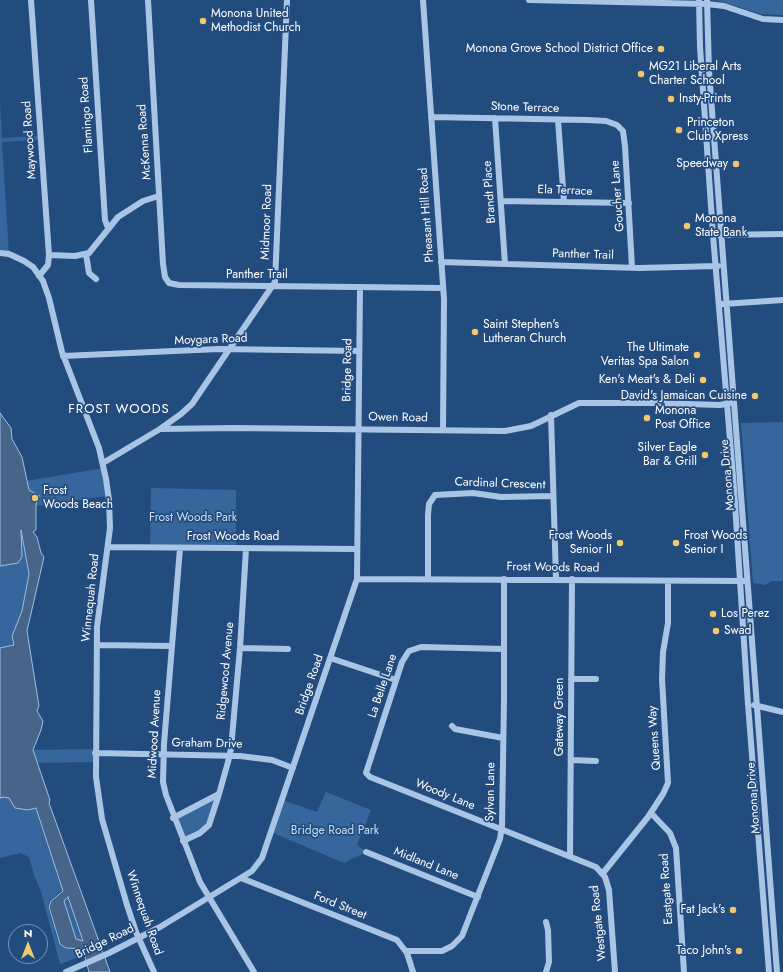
<!DOCTYPE html>
<html>
<head>
<meta charset="utf-8">
<style>
	body { margin:0 }
	#map { position:relative; width:783px; height:972px; overflow:hidden; background:#234c7e; font-family:Jost,sans-serif }
	canvas { display:block }
	.north { position:absolute; left:8px; top:924px; width:40px; height:40px; box-sizing:border-box; background:#234c7e; border:1px solid #7b94b2; border-radius:50%; rotate:0deg; font-size:11px; font-weight:700; line-height:16px; text-align:center; color:#fff }
	.north::after { content:''; display:block; margin:auto; width:14px; height:18px; background:#f1c86c; clip-path:polygon(50% 0,100% 100%,50% 72%,0 100%) }
</style>
</head>
<body>
<div id="map">
<canvas width="783" height="972"></canvas>
<div class="north">N</div>
</div>
<script>
const c = document.querySelector('canvas').getContext('2d');
c.lineJoin = 'round';
function fill(path, color) { c.fillStyle = color; c.fill(path, 'evenodd'); }
const toPath = rows => new Path2D(rows.map(r => 'M' + r).join(''));
function stroke(path, color, width, dash) { c.strokeStyle = color; c.lineWidth = width; c.lineCap = dash ? 'butt' : 'round'; c.setLineDash(dash || []); c.stroke(path); }
function drawText(font, color, halo, rows, align = 'center') {
  c.font = font + ' Jost,sans-serif'; c.lineWidth = 3.5; c.setLineDash([]); c.textBaseline = 'middle'; c.strokeStyle = halo; c.fillStyle = color; for (const [text, x, y, turn = 0] of rows) {
    c.save(); c.translate(x, y); c.rotate((+turn || 0) * Math.PI / 180); c.textAlign = isNaN(turn) ? turn : align; if (halo) c.strokeText(text, 0, 0); c.fillText(text, 0, 0); c.restore();
  }
}
fill(toPath([
	[715,0,783,0,783,15,761,14],
	[0,102,2,138,41,136,41,140,2,142,9,254,0,253],
	[783,422,783,581,771,581,766,585,753,583,741,423],
	[104,468,107,496,36,506,38,494,29,490,26,481],
	[151,488,236,490,236,549,150,548],
	[21,529,29,574,22,611,12,636,14,645,0,648,0,566,18,563,22,548],
	[95,749,95,762,36,763,33,750],
	[0,783,15,808,28,810,36,808,62,890,50,900,48,907,52,921,59,944,67,949,80,950,82,956,60,964,41,892,34,875,29,857,20,853,0,858],
	[326,792,371,810,357,845,366,852,344,863,271,832,282,800,317,812],
	[219,794,209,825,183,841,173,818],
	[68,897,83,942,76,940,64,901]
]), '#37669c');
const water = toPath([
	[0,413,11,428,12,439,22,457,29,490,40,496,37,500,36,506,36,530,33,532,37,537,41,553,44,557,27,631,39,706,37,711,43,721,41,730,33,750,50,800,49,803,110,972,89,972,83,949,66,948,60,944,49,907,51,901,63,891,36,808,28,810,15,808,9,798,4,797,0,798,0,648,14,645,12,636,22,611,29,574,21,530,22,557,18,563,0,566,0,413],
	[68,897,83,941,76,939,64,901,68,897]
]);
fill(water, '#476589');
stroke(water, '#9dc0e7', 1);
stroke(toPath([
	[31,0,49,255,48,265,39,276],
	[91,0,105,220,108,228],
	[148,0,163,264,165,277,169,283,179,285,443,288],
	[423,0,444,299,443,430],
	[529,0,707,4,724,6,763,19,783,20],
	[699,0,700,47,713,235,734,488,748,704,769,972],
	[707,0,709,71,777,972],
	[431,117,587,120,606,121,617,125,623,131,625,146,632,267],
	[495,118,505,264],
	[558,120,564,202],
	[501,201,629,203],
	[719,235,783,234],
	[0,253,9,254,24,261,33,267,43,281,49,298,62,352,99,448,106,479,109,500,110,528,97,627,96,777,102,819,127,905,136,932,154,972],
	[86,254,89,273,96,279],
	[49,255,75,256,89,253,118,217,143,201,159,196],
	[441,262,639,268,718,266],
	[723,304,783,300],
	[63,356,219,349,359,351],
	[551,415,556,579],
	[160,429,233,428,505,431,531,426,579,403,654,403,720,405,730,403],
	[103,463,160,429,181,414,192,404,275,282,287,0],
	[108,547,357,549],
	[180,548,164,744,163,782,166,795,200,882,254,972],
	[428,578,428,515,429,504,435,495,473,493,501,497,553,496],
	[357,579,744,581],
	[97,645,172,646],
	[240,648,288,649],
	[504,649,421,647,409,651,402,662,366,773,370,777,596,867,605,877,609,890,615,972],
	[330,658,396,680],
	[571,679,596,679],
	[754,705,783,712],
	[452,726,455,729,503,738],
	[95,753,240,756,272,760,293,768],
	[571,760,596,761],
	[651,813,670,833,676,848,684,972],
	[173,818,219,794,228,762,231,749,240,648,246,549],
	[183,841,200,833,209,825,219,794],
	[366,852,478,897],
	[570,856,572,579],
	[603,873,648,817,663,794,668,783,662,679,663,652,668,623,668,581],
	[241,878,397,940,407,953,413,972],
	[546,922,548,930,549,962,546,972],
	[406,951,442,951,452,946,462,936,500,839,502,826,504,698,504,579],
	[66,972,109,953,160,927,252,871,262,858,357,579,360,287]
]), '#a9c5e6', 6);
for (const [x, y, r, color] of [
	[203,21,4,"#f1c86c"],
	[661,49,4,"#f1c86c"],
	[641,74,4,"#f1c86c"],
	[671,99,4,"#f1c86c"],
	[679,130,4,"#f1c86c"],
	[736,164,4,"#f1c86c"],
	[687,226,4,"#f1c86c"],
	[475,332,4,"#f1c86c"],
	[697,355,4,"#f1c86c"],
	[703,380,4,"#f1c86c"],
	[755,396,4,"#f1c86c"],
	[647,418,4,"#f1c86c"],
	[705,455,4,"#f1c86c"],
	[35,498,4,"#f1c86c"],
	[620,543,4,"#f1c86c"],
	[676,543,4,"#f1c86c"],
	[713,614,4,"#f1c86c"],
	[716,631,4,"#f1c86c"],
	[733,910,4,"#f1c86c"],
	[739,951,4,"#f1c86c"]
]) { const dot = new Path2D(); dot.arc(x, y, r, 0, 2 * Math.PI); c.fillStyle = color; c.fill(dot); stroke(dot, '#234c7e', 1.5); }
drawText('12px', '#fff', '#234c7e', [
	["Monona United",211,14],
	["Methodist Church",211,28],
	["Monona Grove School District Office",653,49,"right"],
	["MG21 Liberal Arts",649,67],
	["Charter School",649,81],
	["Insty-Prints",679,99],
	["Princeton",687,123],
	["Club Xpress",687,137],
	["Speedway",728,164,"right"],
	["Monona",695,219],
	["State Bank",695,233],
	["Saint Stephen's",483,325],
	["Lutheran Church",483,339],
	["The Ultimate",689,348,"right"],
	["Veritas Spa Salon",689,362,"right"],
	["Ken's Meat's & Deli",695,380,"right"],
	["David's Jamaican Cuisine",747,396,"right"],
	["Monona",655,411],
	["Post Office",655,425],
	["Silver Eagle",697,448,"right"],
	["Bar & Grill",697,462,"right"],
	["Frost",43,491],
	["Woods Beach",43,505],
	["Frost Woods",612,536,"right"],
	["Senior II",612,550,"right"],
	["Frost Woods",684,536],
	["Senior I",684,550],
	["Los Perez",721,614],
	["Swad",724,631],
	["Fat Jack's",725,910,"right"],
	["Taco John's",731,951,"right"]
], 'left');
drawText('12px', '#fff', '#234c7e', [
	["Stone Terrace",525,108,2],
	["Flamingo Road",87,115,-94],
	["Maywood Road",30,140,-94],
	["McKenna Road",145,142,-94],
	["Ela Terrace",565,191,2],
	["Brandt Place",490,192,-94],
	["Goucher Lane",618,196,-94],
	["Pheasant Hill Road",427,215,-94],
	["Midmoor Road",267,222,-88],
	["Panther Trail",583,255,2],
	["Panther Trail",257,275],
	["Moygara Road",211,340,-2],
	["Bridge Road",348,370,-89],
	["Owen Road",398,418,1],
	["Monona Drive",728,475,-95],
	["Cardinal Crescent",500,484,2],
	["Frost Woods Road",233,537],
	["Frost Woods Road",553,568,1],
	["Winnequah Road",91,598,-84],
	["Ridgewood Avenue",226,671,-85],
	["Bridge Road",310,685,-71],
	["La Belle Lane",383,686,-71],
	["Gateway Green",560,717,-90],
	["Midwood Avenue",155,734,-87],
	["Queens Way",655,738,-94],
	["Graham Drive",207,744,1],
	["Sylvan Lane",491,792,-89],
	["Woody Lane",445,795,22],
	["Monona Drive",754,798,-94],
	["Midland Lane",426,864,22],
	["Eastgate Road",667,889,-94],
	["Ford Street",340,906,22],
	["Winnequah Road",144,913,71],
	["Westgate Road",599,923,-96],
	["Bridge Road",105,942,-26]
]);
drawText('12px', '#ccdff5', '#234c7e', [
	["Frost Woods Park",193,518],
	["Bridge Road Park",335,831]
]);
c.letterSpacing = '1px';
drawText('13px', '#fff', '#234c7e', [
	["FROST WOODS",119,410]
]);
c.letterSpacing = '0px';
</script>
</body>
</html>
